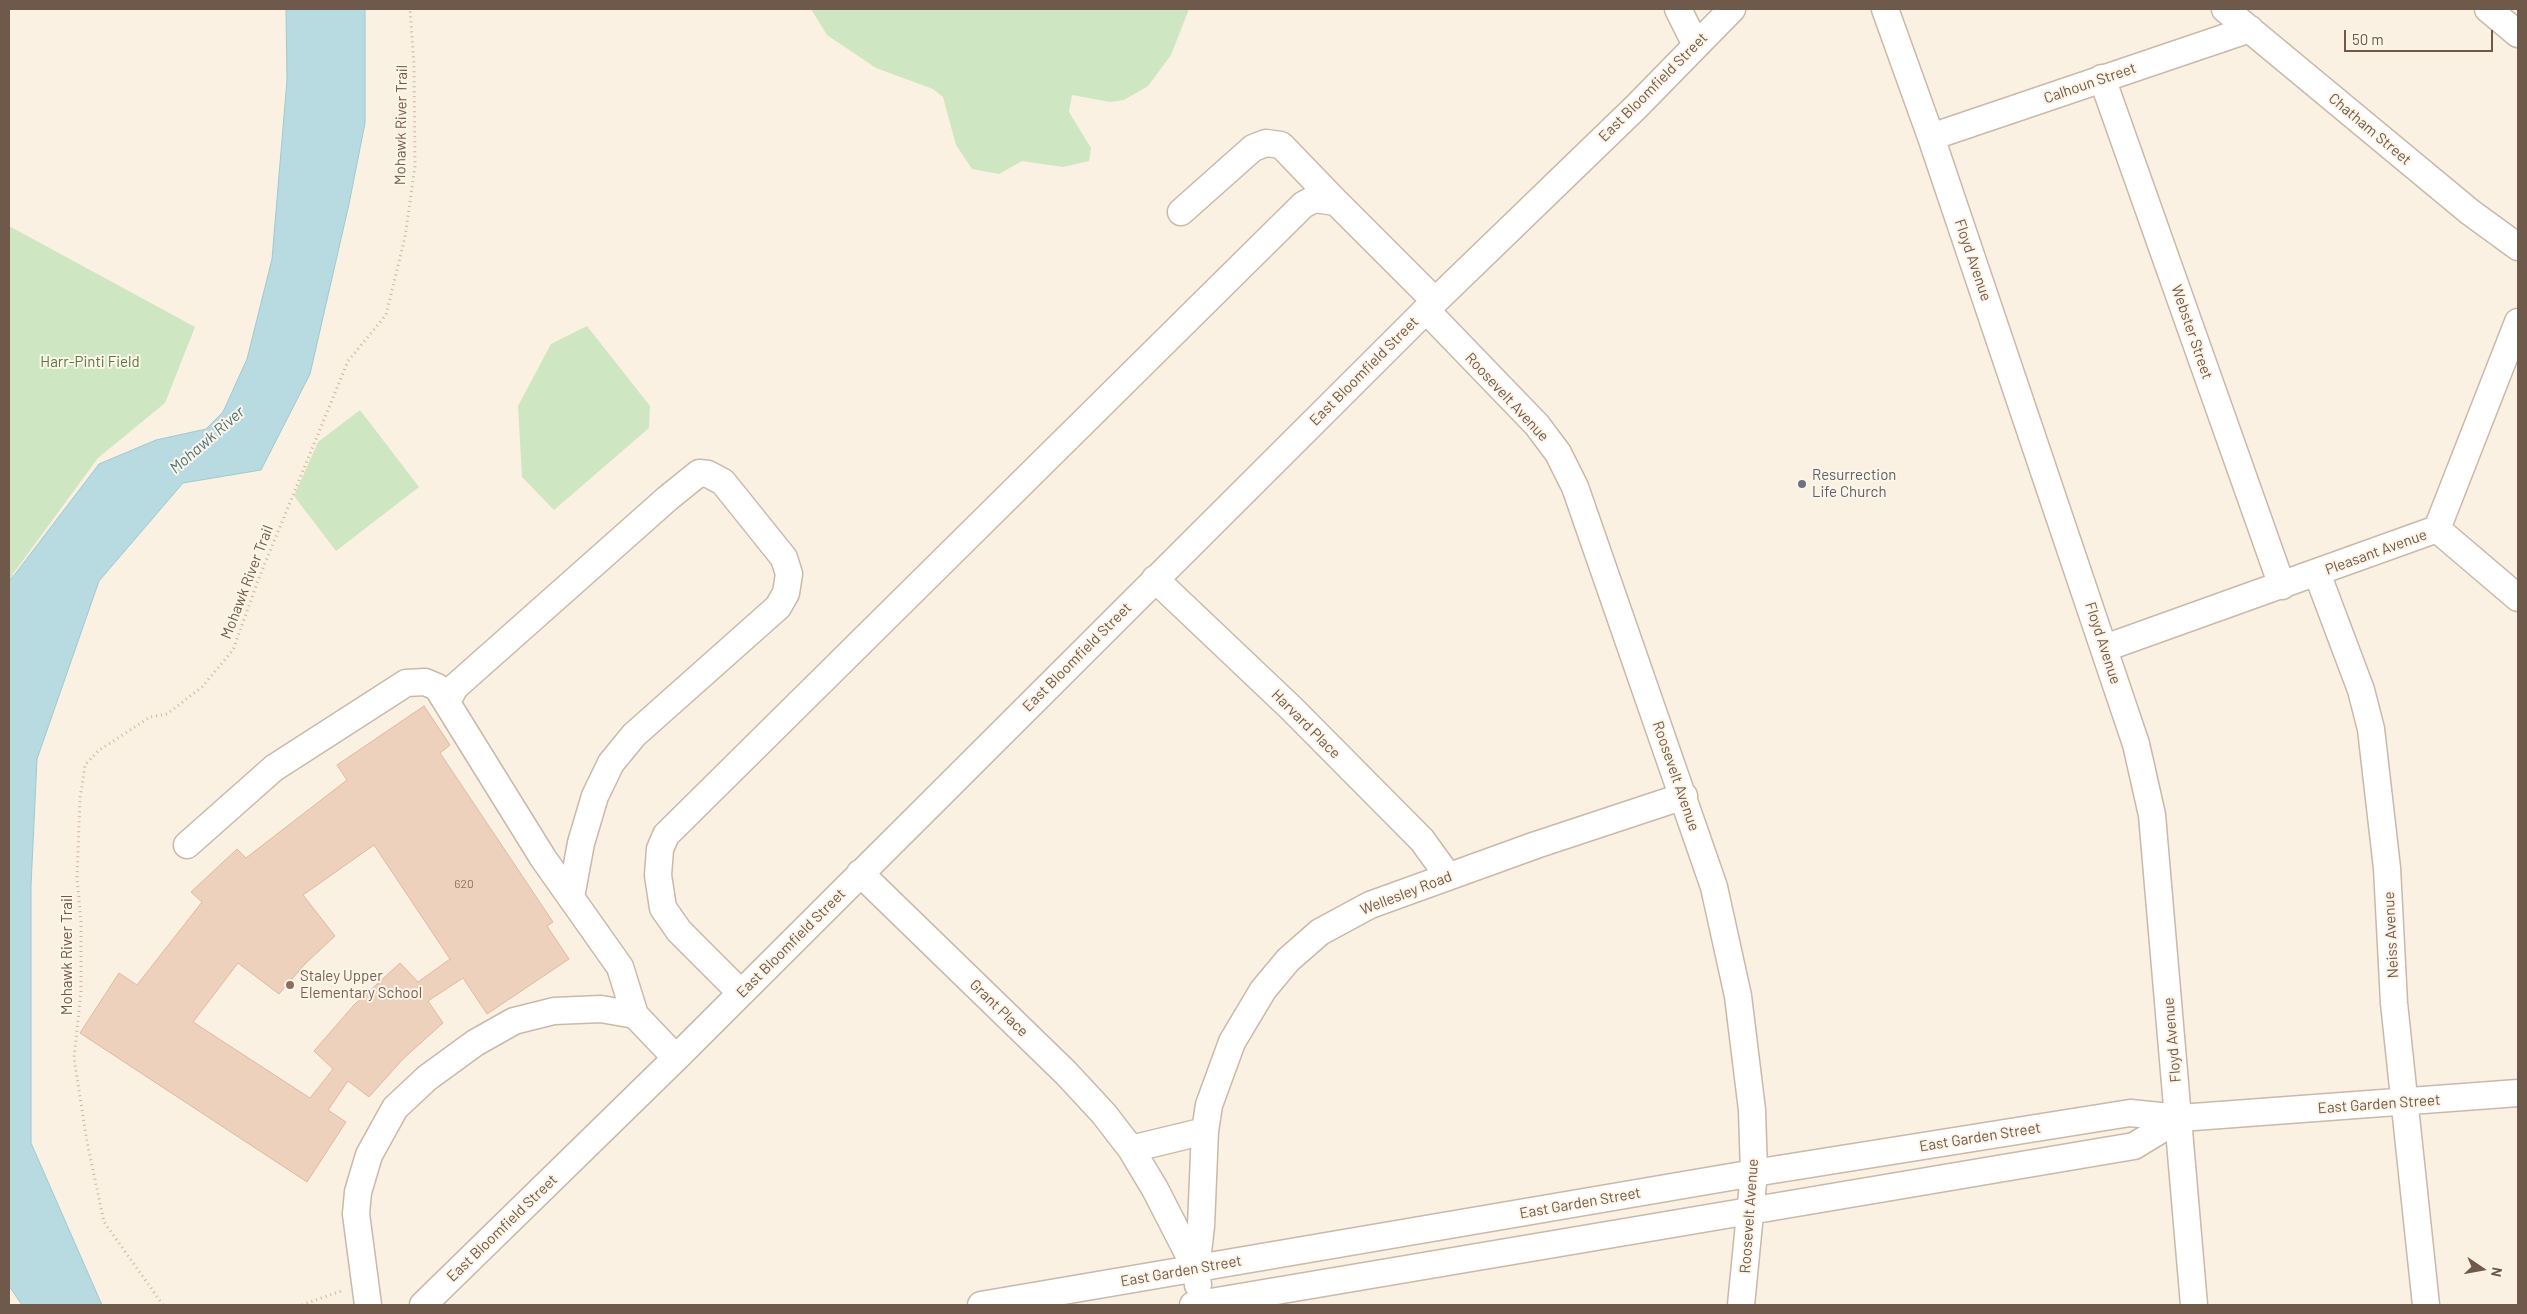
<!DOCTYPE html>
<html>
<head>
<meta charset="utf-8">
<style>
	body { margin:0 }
	#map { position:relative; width:2527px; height:1314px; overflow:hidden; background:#faf1e2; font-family:Barlow,sans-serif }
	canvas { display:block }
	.frame { position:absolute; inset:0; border:10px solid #6f594b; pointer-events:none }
	.north { position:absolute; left:2457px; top:1244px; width:50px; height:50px; -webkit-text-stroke:4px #fdf5e7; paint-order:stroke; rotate:102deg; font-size:14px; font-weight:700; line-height:20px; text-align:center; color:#6f594b }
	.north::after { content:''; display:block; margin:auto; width:18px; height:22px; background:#6f594b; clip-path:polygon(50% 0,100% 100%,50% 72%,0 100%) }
	.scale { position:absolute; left:2344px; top:30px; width:149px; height:22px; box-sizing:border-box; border:2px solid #6f594b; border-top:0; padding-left:6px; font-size:15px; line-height:18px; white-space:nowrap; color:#6f594b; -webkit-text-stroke:4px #fdf5e7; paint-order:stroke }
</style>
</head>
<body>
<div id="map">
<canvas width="2527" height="1314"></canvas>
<div class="frame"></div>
<div class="north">N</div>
<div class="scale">50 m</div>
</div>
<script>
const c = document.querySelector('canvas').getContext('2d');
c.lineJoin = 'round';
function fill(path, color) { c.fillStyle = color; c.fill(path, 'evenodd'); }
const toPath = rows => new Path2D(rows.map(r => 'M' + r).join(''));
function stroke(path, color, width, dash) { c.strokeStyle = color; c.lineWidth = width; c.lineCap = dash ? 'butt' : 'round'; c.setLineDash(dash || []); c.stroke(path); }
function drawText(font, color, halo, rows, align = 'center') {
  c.font = font + ' Barlow,sans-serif'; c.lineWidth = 4; c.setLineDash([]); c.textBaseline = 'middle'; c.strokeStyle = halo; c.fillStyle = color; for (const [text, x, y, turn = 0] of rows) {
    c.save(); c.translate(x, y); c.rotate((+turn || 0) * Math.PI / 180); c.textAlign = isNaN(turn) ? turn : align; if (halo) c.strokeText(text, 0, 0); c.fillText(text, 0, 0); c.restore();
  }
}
fill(toPath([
	[811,9,1189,9,1171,55,1148,86,1124,100,1110,102,1072,95,1069,112,1091,148,1089,161,1063,167,1022,161,999,174,972,169,956,145,943,97,933,89,876,68,827,35],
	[9,226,195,327,165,403,98,458,13,574,9,586],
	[587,326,650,406,649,428,554,510,522,477,518,406,551,344],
	[360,410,419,487,336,551,294,496,318,442]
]), '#cfe6c2');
const water = toPath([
	[286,9,365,9,365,123,349,204,310,374,261,470,183,483,99,581,37,759,31,886,31,1143,102,1305,22,1305,9,1286,9,582,99,464,156,440,206,429,223,412,247,359,272,259,287,80,286,9]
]);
fill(water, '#b8dae1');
stroke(water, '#9fc8d2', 1);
const building = toPath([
	[424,706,450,745,440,753,553,922,547,926,569,959,487,1014,463,978,428,1001,443,1023,403,1059,369,1097,348,1081,328,1110,346,1122,307,1182,80,1033,119,973,137,985,202,902,191,892,237,849,246,858,347,780,337,765,424,706],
	[374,845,450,959,418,982,400,963,354,1005,314,1051,333,1069,310,1098,193,1022,238,963,279,994,305,964,335,936,303,895,374,845]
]);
fill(building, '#edd1bc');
stroke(building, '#deb89d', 1);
const minor = toPath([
	[1678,9,1696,45],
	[1885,9,1931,137,2136,744,2152,815,2194,1305],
	[2225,9,2470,212,2518,247],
	[2488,9,2518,34],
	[2102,78,2282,586],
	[1931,137,2250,29],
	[1181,212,1253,148,1266,143,1281,145,1336,202],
	[1426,310,1537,425,1558,453,1575,487,1714,887,1738,996,1752,1110,1754,1173,1741,1305],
	[2437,529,2518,322],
	[2437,529,2518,598],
	[2317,573,2361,690,2371,729,2387,868,2394,1003,2426,1305],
	[1155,579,1291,708,1422,840,1448,876],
	[2105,648,2437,529],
	[447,702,455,687,668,498,699,473,708,474,723,482,784,558,789,574,786,593,778,607,634,735,611,763,595,796,581,843,571,897],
	[187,845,274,768,406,683,425,682,437,687,543,858,620,967,635,1015,676,1058],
	[860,873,1066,1073,1104,1114,1131,1149,1155,1189,1196,1269],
	[741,993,679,931,663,908,658,875,660,849,666,835,1303,205,1314,199,1336,202,1435,301],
	[1131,1149,1205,1131],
	[1198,1285,1196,1269,1201,1226,1205,1131,1209,1105,1232,1042,1263,990,1288,960,1320,932,1370,905,1536,845,1684,796],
	[368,1305,356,1214,358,1192,369,1155,395,1108,427,1078,475,1043,514,1021,554,1011,601,1009,635,1015],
	[423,1305,676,1058,1426,310,1636,107,1732,9],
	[981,1305,1754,1173,2130,1113,2180,1118,2518,1093],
	[1193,1305,2134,1146,2180,1118]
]);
stroke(minor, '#c9b9aa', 29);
stroke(toPath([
	[163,1305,104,1222,87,1142,74,1058,81,992,81,922,77,878,80,798,85,765,98,751,150,717,167,714,202,687,233,650,259,578,348,361,386,315,405,237,415,166,414,65,410,9],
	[302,1305,344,1290]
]), '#d1b49f', 3, [1, 4]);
stroke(minor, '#fff', 26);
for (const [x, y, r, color] of [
	[1802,484,5,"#6b7280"],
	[290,985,5,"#8d6e63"]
]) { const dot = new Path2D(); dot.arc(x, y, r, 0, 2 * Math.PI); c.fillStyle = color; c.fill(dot); stroke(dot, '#fdf5e7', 2); }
drawText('12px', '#8e7767', null, [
	["620",464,884]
]);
drawText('15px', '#6f594b', '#fdf5e7', [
	["Calhoun Street",2090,83,-19],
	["East Bloomfield Street",1653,87,-45],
	["Mohawk River Trail",401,125,-89],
	["Chatham Street",2370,129,40],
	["Floyd Avenue",1973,260,71],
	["Webster Street",2192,332,71],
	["East Bloomfield Street",1364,371,-45],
	["Roosevelt Avenue",1507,397,47],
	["Pleasant Avenue",2376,552,-20],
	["Mohawk River Trail",247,582,-69],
	["Floyd Avenue",2103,643,72],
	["East Bloomfield Street",1077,657,-45],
	["Harvard Place",1306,724,45],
	["Roosevelt Avenue",1676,776,71],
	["Wellesley Road",1406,893,-21],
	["Neiss Avenue",2391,935,-93],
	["East Bloomfield Street",791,943,-45],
	["Mohawk River Trail",67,955,-90],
	["Grant Place",999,1008,44],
	["Floyd Avenue",2172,1040,-95],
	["East Garden Street",2379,1104,-4],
	["East Garden Street",1980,1137,-9],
	["East Garden Street",1580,1203,-10],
	["Roosevelt Avenue",1749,1216,-86],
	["East Bloomfield Street",502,1228,-44],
	["East Garden Street",1181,1271,-10]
]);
drawText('15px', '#547a46', '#fdf5e7', [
	["Harr-Pinti Field",90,362]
]);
drawText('15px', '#5b616d', '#fdf5e7', [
	["Resurrection",1812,475],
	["Life Church",1812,492]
], 'left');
drawText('15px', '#785e54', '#fdf5e7', [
	["Staley Upper",300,976],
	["Elementary School",300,993]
], 'left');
drawText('italic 16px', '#477580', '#fdf5e7', [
	["Mohawk River",207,440,-41]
]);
</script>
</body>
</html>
